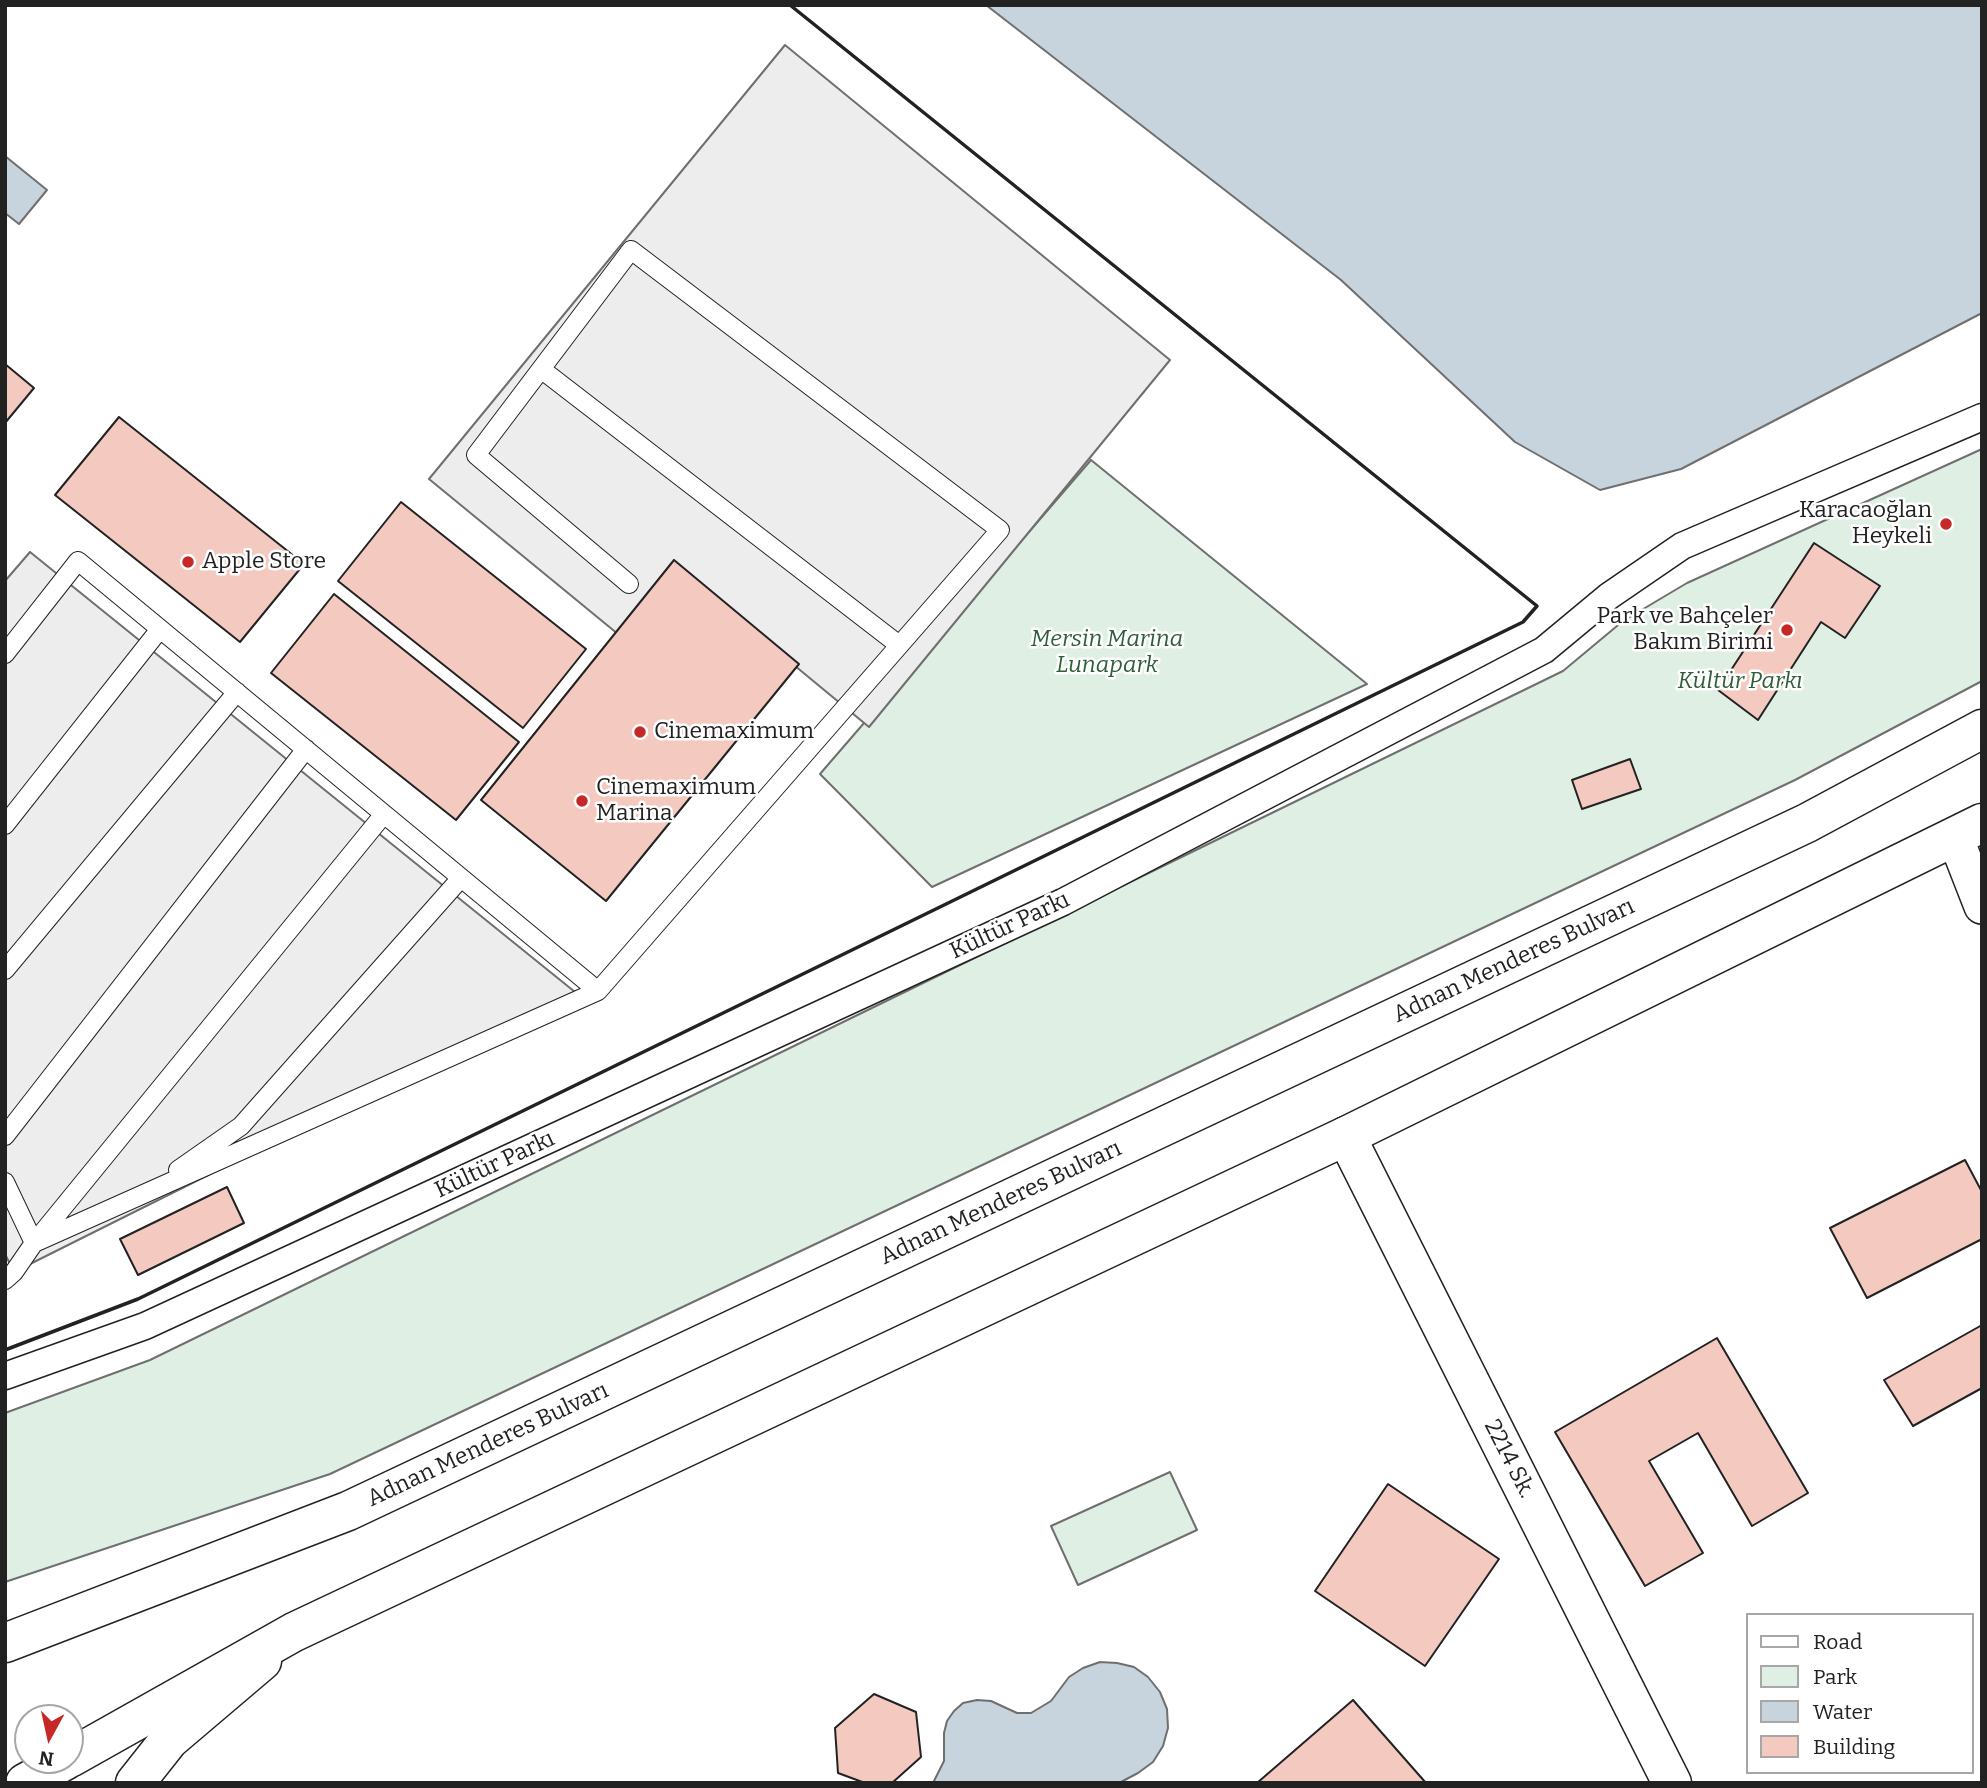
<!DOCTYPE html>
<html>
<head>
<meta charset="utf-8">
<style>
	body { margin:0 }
	#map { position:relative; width:1987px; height:1788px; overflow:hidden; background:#fff; font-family:Bitter,serif }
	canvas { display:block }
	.frame { position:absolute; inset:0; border:7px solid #222; pointer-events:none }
	.legend { position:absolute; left:1746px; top:1613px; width:228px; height:161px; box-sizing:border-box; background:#fff; border:2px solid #a7a7a7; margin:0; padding:9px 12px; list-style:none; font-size:21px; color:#222 }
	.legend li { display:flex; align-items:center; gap:14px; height:35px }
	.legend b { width:35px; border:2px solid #a7a7a7 }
	.north { position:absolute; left:14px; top:1704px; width:70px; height:70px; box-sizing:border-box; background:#fff; border:2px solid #a7a7a7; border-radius:50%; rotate:188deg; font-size:19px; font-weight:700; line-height:28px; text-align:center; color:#222 }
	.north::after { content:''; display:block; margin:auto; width:24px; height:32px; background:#c62828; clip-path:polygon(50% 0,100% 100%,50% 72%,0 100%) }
</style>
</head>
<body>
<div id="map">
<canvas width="1987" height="1788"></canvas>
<div class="frame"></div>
<ul class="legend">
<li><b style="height:9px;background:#fff"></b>Road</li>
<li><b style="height:19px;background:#e0efe3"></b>Park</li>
<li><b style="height:19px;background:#c7d3dd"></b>Water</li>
<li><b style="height:19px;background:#f3c9c0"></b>Building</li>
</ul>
<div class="north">N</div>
</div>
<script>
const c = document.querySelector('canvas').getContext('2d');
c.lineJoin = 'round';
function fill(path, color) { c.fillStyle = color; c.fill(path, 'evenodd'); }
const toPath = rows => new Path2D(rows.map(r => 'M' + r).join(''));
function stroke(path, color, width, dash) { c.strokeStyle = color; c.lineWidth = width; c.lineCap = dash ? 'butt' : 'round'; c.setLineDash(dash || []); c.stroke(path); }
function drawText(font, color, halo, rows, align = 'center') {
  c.font = font + ' Bitter,serif'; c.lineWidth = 5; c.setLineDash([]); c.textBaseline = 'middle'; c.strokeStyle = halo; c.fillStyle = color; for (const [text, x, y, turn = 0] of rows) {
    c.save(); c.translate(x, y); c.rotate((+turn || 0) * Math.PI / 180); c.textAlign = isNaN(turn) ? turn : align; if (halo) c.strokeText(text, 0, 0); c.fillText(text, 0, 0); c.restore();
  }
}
const green = toPath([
	[1982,449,1982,681,1795,780,330,1474,5,1582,5,1413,150,1360,1563,671,1623,621,1687,583,1982,449],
	[1091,460,1367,684,932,887,820,774,1091,460],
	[1170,1472,1197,1530,1078,1585,1051,1526,1170,1472]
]);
fill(green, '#e0efe3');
stroke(green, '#6f6f6f', 2);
const parking = toPath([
	[785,45,1170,360,869,727,680,571,624,639,429,479,785,45],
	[30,552,575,992,14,1272,5,1254,5,581,30,552]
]);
fill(parking, '#ededed');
stroke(parking, '#6f6f6f', 2);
const water = toPath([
	[986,5,1982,5,1982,313,1681,469,1600,490,1515,442,1341,280,986,5],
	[5,156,47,190,19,224,5,213,5,156],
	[1100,1662,1117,1663,1134,1667,1148,1677,1160,1692,1167,1709,1168,1728,1163,1746,1153,1762,1138,1773,1119,1783,933,1783,944,1761,944,1733,947,1721,954,1711,963,1703,977,1700,991,1701,1017,1713,1031,1713,1051,1701,1069,1677,1083,1668,1100,1662]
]);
fill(water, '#c7d3dd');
stroke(water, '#6f6f6f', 2);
const building = toPath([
	[5,364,34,388,5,423,5,364],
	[119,417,304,564,240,642,55,495,119,417],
	[401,502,586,649,523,728,338,581,401,502],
	[1814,543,1880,586,1845,638,1821,622,1758,720,1718,690,1814,543],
	[674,560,799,664,606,901,481,800,674,560],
	[334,594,519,742,456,820,271,673,334,594],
	[1630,759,1641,789,1582,809,1572,780,1630,759],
	[1965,1160,1982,1192,1982,1239,1867,1298,1830,1228,1965,1160],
	[227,1187,244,1223,138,1275,120,1239,227,1187],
	[1982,1325,1982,1388,1913,1426,1884,1380,1982,1325],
	[1717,1338,1808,1493,1752,1526,1698,1433,1649,1461,1703,1553,1645,1586,1555,1432,1717,1338],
	[1388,1484,1499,1559,1425,1666,1315,1591,1388,1484],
	[874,1694,916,1712,921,1757,892,1783,865,1783,838,1773,835,1728,874,1694],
	[1353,1700,1426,1783,1257,1783,1353,1700]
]);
fill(building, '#f3c9c0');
stroke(building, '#222', 2);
const service = toPath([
	[541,369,899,645],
	[5,654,78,561,598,991],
	[5,825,160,629],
	[5,970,237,692],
	[5,1136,306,749],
	[178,1170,241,1126,461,878],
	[5,1182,34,1243,384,814],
	[5,1280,14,1272,34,1243,598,991,1000,530,631,250,476,455,629,584]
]);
const pedestrian = toPath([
	[5,1376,145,1326,1063,902,1544,650,1609,596,1682,546,1982,417]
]);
const minor = toPath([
	[1955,837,1982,906]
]);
const tertiary = toPath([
	[1346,1136,1672,1783]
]);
const secondary = toPath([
	[135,1783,169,1740,262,1661]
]);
const primary = toPath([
	[5,1643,348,1511,1807,823,1982,729],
	[70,1758,294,1632,1346,1136,1982,823],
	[25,1783,66,1760]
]);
stroke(service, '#222', 20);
stroke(pedestrian, '#222', 29);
stroke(minor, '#222', 38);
stroke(tertiary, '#222', 41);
stroke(secondary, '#222', 41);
stroke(primary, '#222', 41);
stroke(service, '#fff', 18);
stroke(pedestrian, '#fff', 26);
stroke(minor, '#fff', 35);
stroke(tertiary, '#fff', 38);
stroke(secondary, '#fff', 38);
stroke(primary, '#fff', 38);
stroke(toPath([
	[5,1350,138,1299,1523,622,1537,606,790,5]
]), '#222', 3.5);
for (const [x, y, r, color] of [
	[1946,524,7,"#c62828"],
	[188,562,7,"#c62828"],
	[1787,630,7,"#c62828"],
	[640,732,7,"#c62828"],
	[582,801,7,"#c62828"]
]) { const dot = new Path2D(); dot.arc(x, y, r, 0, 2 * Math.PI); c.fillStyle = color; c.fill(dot); stroke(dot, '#fff', 2.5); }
drawText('23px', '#222', '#fff', [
	["Karacaoğlan",1932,511,"right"],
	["Heykeli",1932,537,"right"],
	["Apple Store",202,562],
	["Park ve Bahçeler",1773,617,"right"],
	["Bakım Birimi",1773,643,"right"],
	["Cinemaximum",654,732],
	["Cinemaximum",596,788],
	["Marina",596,814]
], 'left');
drawText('italic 23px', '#2f5e38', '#fff', [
	["Mersin Marina",1107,640],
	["Lunapark",1107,666],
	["Kültür Parkı",1740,682]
]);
drawText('23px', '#222', '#fff', [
	["Kültür Parkı",1010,926,-25],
	["Adnan Menderes Bulvarı",1514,961,-25],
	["Kültür Parkı",495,1165,-25],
	["Adnan Menderes Bulvarı",1001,1203,-25],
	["Adnan Menderes Bulvarı",488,1445,-25],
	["2214 Sk.",1509,1459,63]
]);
</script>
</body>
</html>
